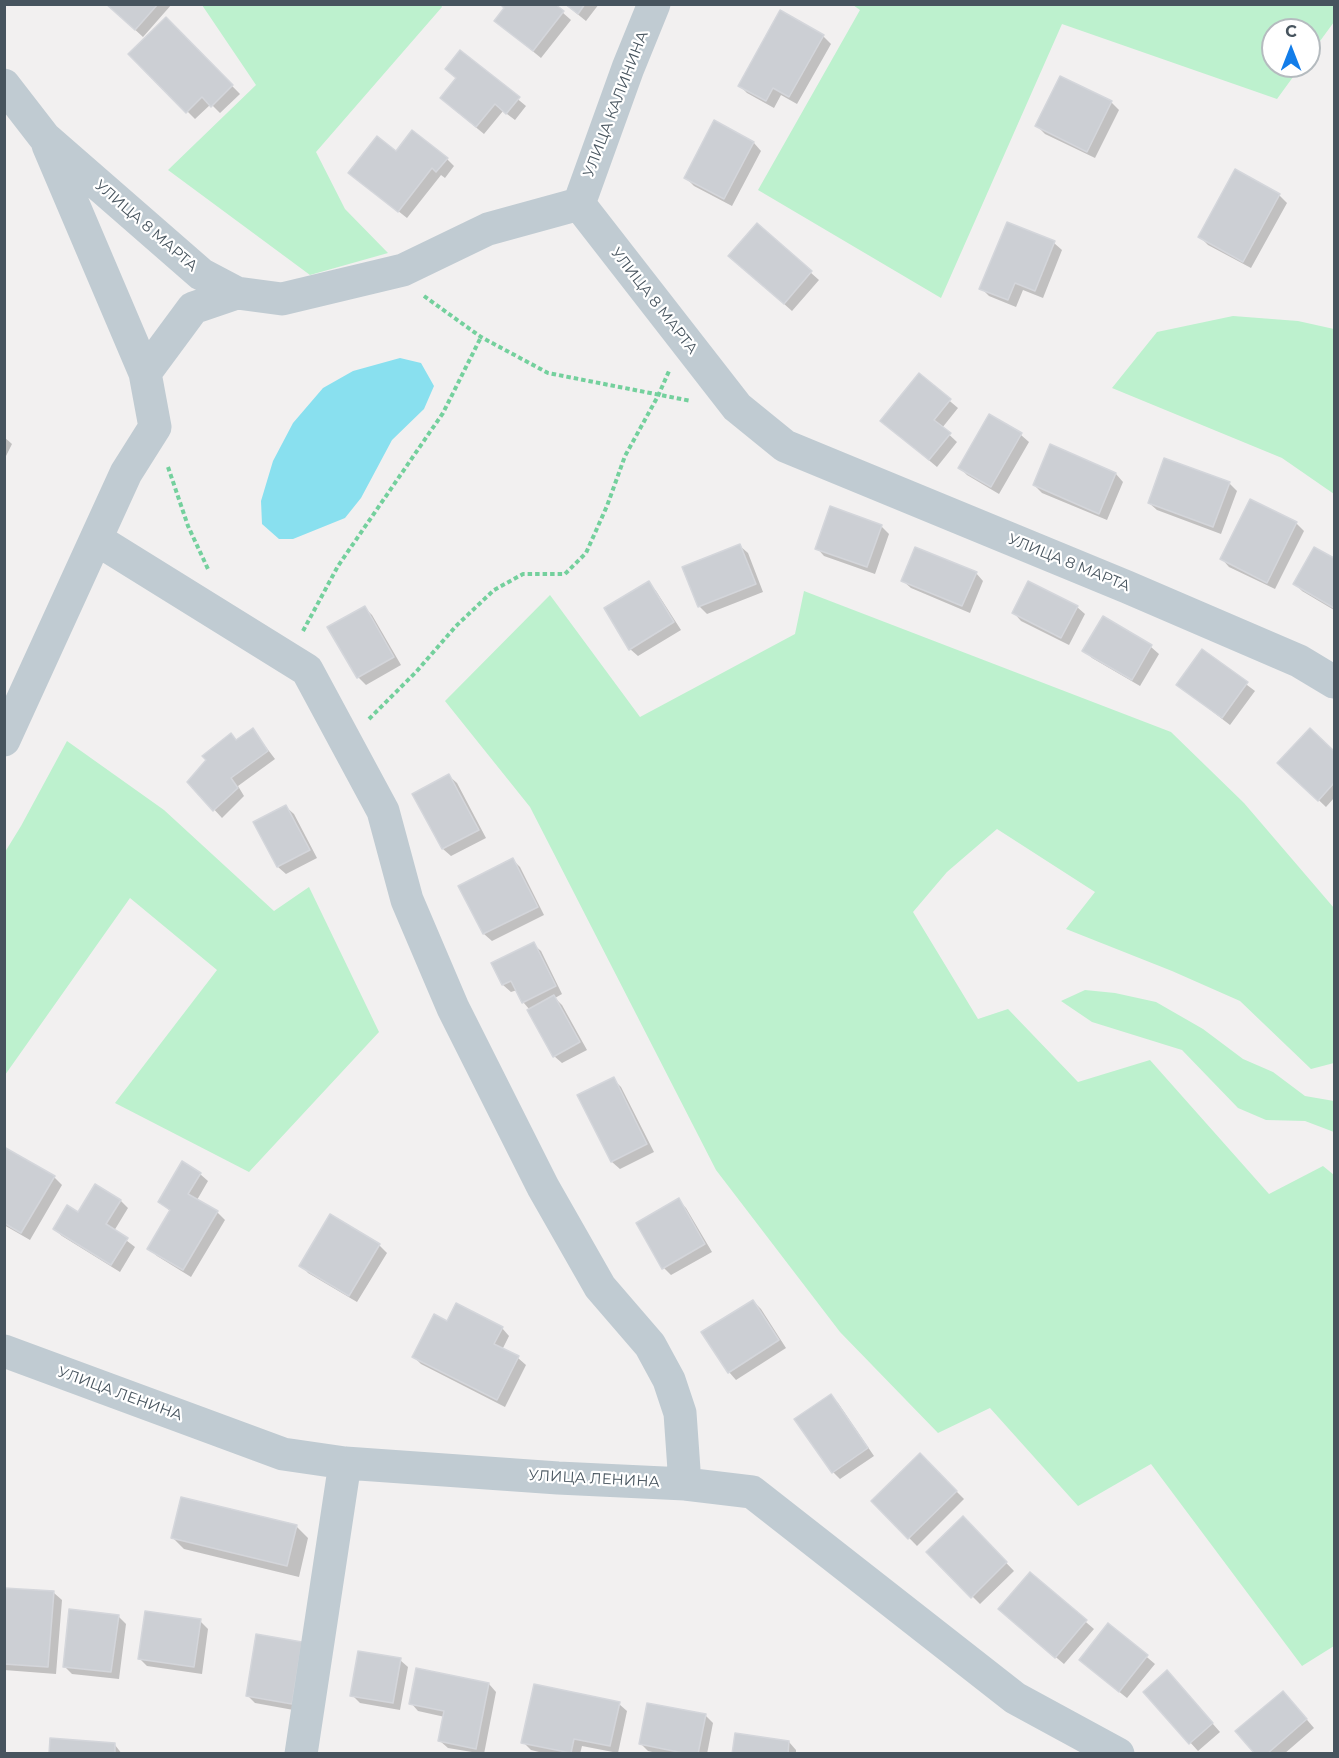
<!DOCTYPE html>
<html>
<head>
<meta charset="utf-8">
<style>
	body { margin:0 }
	#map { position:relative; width:1339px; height:1758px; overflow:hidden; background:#f2f0f0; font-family:Montserrat,sans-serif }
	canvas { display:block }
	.frame { position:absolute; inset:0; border:6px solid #47545e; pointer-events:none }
	.north { position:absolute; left:1261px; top:18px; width:60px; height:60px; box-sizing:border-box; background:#fff; border:2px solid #b5bbbf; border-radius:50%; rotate:0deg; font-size:16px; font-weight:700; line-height:24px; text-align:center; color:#47545e }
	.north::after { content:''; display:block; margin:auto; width:21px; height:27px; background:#137de9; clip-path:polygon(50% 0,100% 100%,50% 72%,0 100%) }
</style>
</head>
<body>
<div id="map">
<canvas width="1339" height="1758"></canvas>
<div class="frame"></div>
<div class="north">С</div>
</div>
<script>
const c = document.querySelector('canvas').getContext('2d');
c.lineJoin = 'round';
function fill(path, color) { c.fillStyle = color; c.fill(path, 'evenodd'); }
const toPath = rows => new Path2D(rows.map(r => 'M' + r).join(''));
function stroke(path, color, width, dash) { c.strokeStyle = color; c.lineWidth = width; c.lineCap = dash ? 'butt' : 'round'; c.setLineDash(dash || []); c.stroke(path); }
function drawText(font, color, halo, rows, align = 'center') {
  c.font = font + ' Montserrat,sans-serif'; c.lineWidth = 4.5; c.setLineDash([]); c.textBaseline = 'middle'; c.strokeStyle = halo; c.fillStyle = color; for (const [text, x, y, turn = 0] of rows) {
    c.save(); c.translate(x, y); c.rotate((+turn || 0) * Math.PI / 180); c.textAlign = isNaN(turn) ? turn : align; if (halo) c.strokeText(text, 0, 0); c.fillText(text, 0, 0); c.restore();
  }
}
fill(toPath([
	[441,5,442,7,316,152,345,209,388,253,310,275,168,170,256,85,202,5],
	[853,5,1334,4,1334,22,1309,56,1309,30,1273,30,1273,66,1301,66,1277,99,1062,24,941,298,758,190,860,10],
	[1233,316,1298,321,1334,329,1334,494,1282,458,1112,388,1157,332],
	[804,591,1171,732,1244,803,1334,908,1334,1063,1311,1069,1240,1001,1172,971,1066,929,1095,892,997,829,947,872,913,912,978,1019,1008,1009,1078,1082,1150,1060,1269,1194,1323,1166,1334,1175,1334,1646,1302,1666,1151,1464,1078,1506,990,1408,938,1433,840,1332,716,1170,530,807,445,701,550,595,640,717,795,634],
	[67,741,164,810,274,911,309,887,379,1032,249,1172,115,1103,217,970,130,898,5,1075,5,852,21,826],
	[1085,990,1115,993,1156,1002,1203,1029,1243,1059,1273,1072,1305,1096,1334,1101,1334,1132,1305,1121,1266,1120,1238,1108,1182,1050,1092,1022,1061,1001]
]), '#bdf1ce');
fill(toPath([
	[400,358,421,363,434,386,424,409,392,440,361,498,345,518,293,539,279,539,262,524,261,501,273,461,293,423,323,388,353,371]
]), '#89e0ef');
fill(toPath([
	[107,4,172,4,143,37],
	[500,4,553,4,571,20,541,58,496,21,506,9],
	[565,4,599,4,586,21],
	[166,19,240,94,220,113,211,104,195,119,130,54],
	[823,36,831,44,797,104,781,95,774,108,747,93,740,86],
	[461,52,526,106,515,120,503,111,484,134,450,106,457,79],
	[1111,102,1119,110,1095,158,1045,134,1037,126],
	[754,143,761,151,732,206,694,186,686,178],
	[447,159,454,166,445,178,441,175,407,218,350,173],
	[1279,195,1287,203,1251,268,1208,245,1200,237],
	[1007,224,1054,243,1062,250,1043,298,1023,290,1016,307,989,296,981,288],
	[757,225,819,280,792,311,738,263],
	[919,375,958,408,942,428,957,442,937,467,882,421],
	[1021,435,1029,442,999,494,967,475,960,468],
	[4,437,12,444,6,456,4,456],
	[1116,474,1123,482,1107,520,1042,493,1034,485],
	[1229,483,1237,491,1221,534,1157,510,1149,503],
	[1296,523,1304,531,1275,589,1229,567,1222,559],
	[881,526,889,534,875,574,824,556,817,548],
	[740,546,748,553,763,592,707,614,699,606],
	[1315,549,1334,560,1334,610,1302,591,1294,583],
	[976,573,983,581,970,613,911,588,903,581],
	[649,583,656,591,681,630,638,656,630,649],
	[364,607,372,615,401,665,366,685,358,677,329,628],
	[1077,607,1085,614,1069,645,1021,621,1014,613],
	[1104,618,1151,647,1159,654,1140,686,1092,658,1084,650],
	[1202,651,1255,691,1230,725,1178,685],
	[253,730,275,759,238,786,244,796,222,818,189,782,231,735,237,741],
	[1310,730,1334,753,1334,798,1326,807,1287,770],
	[449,776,457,783,486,838,451,856,443,849],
	[286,807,294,814,317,858,286,874,278,867,255,823],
	[513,860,520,867,544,915,492,941,484,934,460,886],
	[533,944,541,951,562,994,555,998,562,1005,587,1050,562,1063,554,1056,530,1010,523,1002,517,990,511,992,503,985,493,964],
	[613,1079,621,1087,654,1152,620,1169,612,1162,579,1096],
	[4,1148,54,1177,62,1185,30,1240,4,1225],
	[200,1174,208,1181,197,1200,217,1212,225,1220,191,1277,157,1256,149,1249,171,1212,160,1202],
	[96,1186,121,1201,128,1208,114,1231,135,1247,120,1272,62,1236,54,1229,78,1214],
	[678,1200,686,1208,712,1252,671,1275,664,1268],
	[379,1245,387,1253,357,1302,308,1273,301,1265],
	[753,1301,761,1309,786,1348,736,1380,729,1372],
	[448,1323,502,1328,509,1336,502,1350,518,1358,526,1365,505,1407,421,1364,414,1357],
	[830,1396,838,1403,874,1456,840,1479,833,1472],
	[920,1455,964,1499,917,1546,873,1501],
	[963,1518,1014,1571,980,1604,928,1552],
	[297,1527,308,1538,299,1577,184,1549,173,1538],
	[1030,1574,1094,1629,1064,1664,1008,1617],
	[4,1589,54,1593,62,1600,56,1674,4,1670],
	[118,1616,126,1624,119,1679,72,1674,64,1666],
	[200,1621,208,1629,202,1674,147,1666,140,1659],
	[1109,1625,1155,1664,1127,1698,1088,1667],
	[302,1644,299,1711,255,1703,247,1695],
	[400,1660,408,1667,400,1710,360,1703,352,1695],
	[1174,1680,1220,1732,1198,1751,1145,1692],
	[489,1684,496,1692,484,1754,448,1748,440,1741,445,1717,418,1711,411,1703],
	[1290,1700,1314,1728,1284,1754,1256,1754],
	[619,1704,627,1711,618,1753,582,1746,580,1754,547,1754,531,1750,523,1742],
	[705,1715,713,1723,707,1754,661,1754,648,1751,640,1743],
	[789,1742,796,1750,796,1754,734,1754],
	[115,1745,122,1754,50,1754]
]), '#0003');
const building = toPath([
	[106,4,158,4,135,30,106,4],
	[500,4,555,4,564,11,533,51,494,21,504,8,500,4],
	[565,4,585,4,578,14,565,4],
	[780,10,824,35,789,97,773,88,766,101,738,86,780,10],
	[166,17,233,85,211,107,202,97,186,113,128,54,166,17],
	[460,50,520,97,506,114,495,104,476,127,440,98,456,78,445,69,460,50],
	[1060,76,1112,101,1087,152,1035,126,1060,76],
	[714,120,754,142,724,199,684,178,714,120],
	[412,130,448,158,436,172,432,168,398,212,348,173,377,136,396,151,412,130],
	[1235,169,1280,194,1243,262,1198,237,1235,169],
	[1007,222,1055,241,1035,291,1015,283,1008,300,979,289,1007,222],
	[757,223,812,271,784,304,728,256,757,223],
	[919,373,951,399,934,420,951,433,929,460,880,421,919,373],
	[989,414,1022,433,991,487,958,468,989,414],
	[1050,444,1116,473,1099,514,1033,485,1050,444],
	[1164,458,1230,482,1213,527,1148,503,1164,458],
	[1250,499,1297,522,1267,583,1220,559,1250,499],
	[830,506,882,525,867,567,815,549,830,506],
	[740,544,756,584,698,607,682,567,740,544],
	[915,547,977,572,962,606,901,581,915,547],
	[1314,547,1334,558,1334,608,1293,584,1314,547],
	[649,581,674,622,629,650,604,608,649,581],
	[1028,581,1078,606,1061,638,1012,613,1028,581],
	[365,606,394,657,357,678,327,627,365,606],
	[1103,616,1152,645,1132,680,1082,651,1103,616],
	[1202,649,1248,682,1222,718,1176,685,1202,649],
	[253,728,268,751,231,778,238,788,213,811,187,782,206,760,202,756,231,733,236,740,253,728],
	[1310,728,1334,751,1334,783,1318,801,1277,763,1310,728],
	[449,774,479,830,442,849,412,794,449,774],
	[286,805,310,850,277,867,253,822,286,805],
	[513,858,538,907,483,934,458,886,513,858],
	[534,942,556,986,522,1003,511,981,502,985,491,963,534,942],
	[554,995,580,1042,553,1057,527,1010,554,995],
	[614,1077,647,1144,611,1162,577,1095,614,1077],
	[4,1147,55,1176,21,1233,4,1223,4,1147],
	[182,1161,201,1173,188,1194,218,1211,183,1270,147,1249,170,1210,158,1202,182,1161],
	[95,1184,121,1200,106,1224,128,1238,111,1265,53,1229,67,1205,78,1212,95,1184],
	[679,1198,705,1244,662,1269,636,1223,679,1198],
	[330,1214,380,1244,349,1296,299,1266,330,1214],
	[753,1300,779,1340,728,1373,701,1332,753,1300],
	[456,1303,503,1327,494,1344,519,1356,497,1400,412,1357,434,1314,447,1321,456,1303],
	[831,1394,868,1448,832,1473,794,1419,831,1394],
	[920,1453,957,1491,908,1539,871,1501,920,1453],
	[181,1497,297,1525,287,1566,171,1538,181,1497],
	[963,1516,1007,1562,971,1598,926,1552,963,1516],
	[1030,1572,1087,1620,1055,1658,998,1609,1030,1572],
	[4,1588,54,1591,48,1667,4,1664,4,1588],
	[69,1609,119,1615,111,1672,63,1667,69,1609],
	[145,1611,201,1619,194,1667,138,1659,145,1611],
	[1108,1623,1148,1655,1119,1692,1079,1660,1108,1623],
	[256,1634,302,1642,292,1704,246,1696,256,1634],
	[358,1651,401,1658,393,1703,350,1696,358,1651],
	[416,1668,489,1683,476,1749,438,1741,444,1711,409,1704,416,1668],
	[1167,1670,1213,1723,1189,1744,1143,1692,1167,1670],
	[534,1684,620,1702,610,1746,574,1739,571,1753,521,1743,534,1684],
	[1283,1691,1307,1719,1267,1754,1255,1754,1235,1731,1283,1691],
	[647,1703,706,1714,698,1754,688,1754,639,1744,647,1703],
	[735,1733,789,1741,788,1754,732,1754,735,1733],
	[50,1738,115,1743,115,1754,49,1754,50,1738]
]);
fill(building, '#cccfd4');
stroke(building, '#d4d6db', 1.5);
stroke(toPath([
	[424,296,481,337,548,373,691,401],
	[168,467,188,526,208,569],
	[303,631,338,566,443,413,481,337],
	[369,719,416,672,456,626,494,590,523,574,565,574,586,553,607,506,625,456,658,396,669,371]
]), '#74d09d', 4, [4.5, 3]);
stroke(toPath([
	[4,85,45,138,201,274,237,293,282,299,403,270,488,229,579,204,737,407,785,446,1127,587,1299,661,1334,682],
	[579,204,628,68,654,4],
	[145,373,193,308,237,293],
	[96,539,307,670,383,811,407,900,453,1008,543,1187,600,1287,650,1345,669,1380,680,1413,685,1484],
	[4,740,126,473,155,427,145,373,48,145],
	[4,1351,283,1454,345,1463,558,1478,685,1484,752,1492,1015,1698,1118,1754],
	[301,1754,345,1463]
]), '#c0cbd2', 33);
drawText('15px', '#47545e', '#fff', [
	["УЛИЦА КАЛИНИНА",616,104,-69],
	["УЛИЦА 8 МАРТА",146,226,41],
	["УЛИЦА 8 МАРТА",654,301,52],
	["УЛИЦА 8 МАРТА",1069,563,22],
	["УЛИЦА ЛЕНИНА",120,1394,20],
	["УЛИЦА ЛЕНИНА",594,1479,3]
]);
</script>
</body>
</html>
